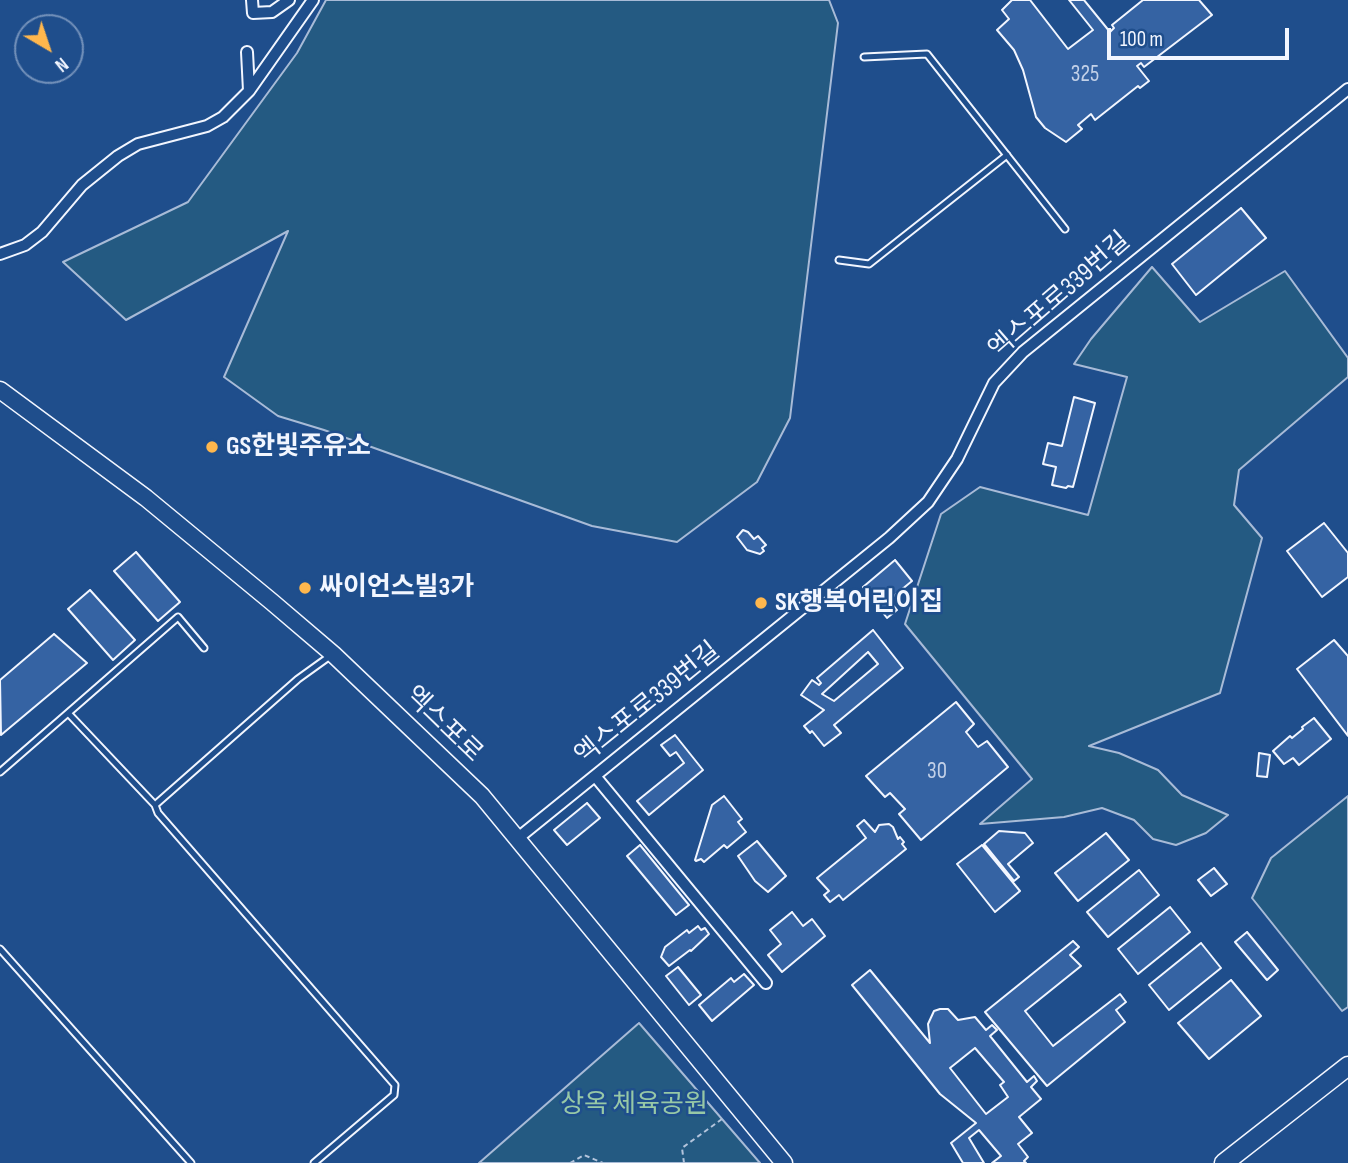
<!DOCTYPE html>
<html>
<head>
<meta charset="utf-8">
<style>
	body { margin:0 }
	#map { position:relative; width:1348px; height:1163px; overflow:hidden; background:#1f4e8c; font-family:"Sofia Sans Condensed",sans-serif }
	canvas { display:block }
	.north { position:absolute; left:14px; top:14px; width:70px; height:70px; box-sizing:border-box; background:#1f4e8c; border:2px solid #7391ba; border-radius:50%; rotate:141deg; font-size:19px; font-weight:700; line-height:28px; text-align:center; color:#f2f6ff }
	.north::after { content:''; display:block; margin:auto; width:24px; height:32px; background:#ffb74d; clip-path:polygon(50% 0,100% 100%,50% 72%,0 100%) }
	.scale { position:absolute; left:1107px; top:28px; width:182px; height:32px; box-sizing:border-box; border:4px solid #f2f6ff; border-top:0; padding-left:9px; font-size:21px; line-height:24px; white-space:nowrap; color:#f2f6ff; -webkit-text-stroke:5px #1f4e8c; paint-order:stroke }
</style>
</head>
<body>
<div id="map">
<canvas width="1348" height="1163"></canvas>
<div class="north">N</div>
<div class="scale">100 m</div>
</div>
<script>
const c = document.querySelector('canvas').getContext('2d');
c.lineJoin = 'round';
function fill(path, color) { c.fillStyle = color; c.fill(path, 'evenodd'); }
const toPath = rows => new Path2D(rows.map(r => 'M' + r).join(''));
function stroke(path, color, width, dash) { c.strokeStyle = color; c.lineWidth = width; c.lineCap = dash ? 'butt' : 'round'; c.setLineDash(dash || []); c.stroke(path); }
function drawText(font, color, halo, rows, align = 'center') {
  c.font = font + ' "Sofia Sans Condensed","Noto Sans KR",sans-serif'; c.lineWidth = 5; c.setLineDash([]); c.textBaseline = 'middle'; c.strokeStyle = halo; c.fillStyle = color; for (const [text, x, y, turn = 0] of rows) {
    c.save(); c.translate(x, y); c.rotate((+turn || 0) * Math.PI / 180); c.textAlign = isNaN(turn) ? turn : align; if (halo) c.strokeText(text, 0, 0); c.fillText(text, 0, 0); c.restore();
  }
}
const green = toPath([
	[326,0,829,0,838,23,790,418,757,482,677,542,592,526,324,430,278,416,224,377,288,231,126,320,63,262,188,202,297,53,326,0],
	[1152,267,1200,322,1285,271,1348,358,1348,377,1239,470,1234,505,1262,538,1220,693,1089,746,1119,753,1158,770,1182,795,1228,815,1206,833,1176,845,1153,839,1134,820,1102,808,1064,817,980,824,1032,779,905,624,941,514,980,487,1088,515,1127,377,1074,364,1091,339,1152,267],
	[1348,796,1348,1007,1342,1011,1252,898,1271,858,1348,796],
	[639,1023,760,1163,479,1163,639,1023]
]);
fill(green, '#245a82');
stroke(green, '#a8bbd7', 2);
const building = toPath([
	[1012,0,1030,0,1068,49,1093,30,1069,0,1084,0,1110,32,1114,28,1112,25,1143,0,1199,0,1212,15,1144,67,1141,63,1137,66,1149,81,1140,88,1138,86,1095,120,1091,114,1078,125,1082,129,1066,142,1045,128,1036,117,1023,70,1014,50,997,30,1009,19,1002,10,1012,0],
	[1241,208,1266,238,1196,295,1172,264,1241,208],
	[1074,397,1095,403,1073,487,1068,486,1066,488,1052,485,1056,467,1043,464,1048,443,1062,446,1074,397],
	[1324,523,1348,553,1348,577,1322,597,1287,551,1324,523],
	[743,530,748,532,754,539,758,536,766,545,762,548,764,551,760,554,747,550,737,537,743,530],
	[136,552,180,602,158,621,114,571,136,552],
	[895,560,912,581,889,600,897,610,887,618,863,587,895,560],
	[90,590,135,640,113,660,68,609,90,590],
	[873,630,903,668,834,725,841,733,824,746,812,731,810,733,804,726,824,710,801,695,812,680,819,685,821,683,817,678,873,630],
	[868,652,878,664,834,701,822,694,868,652],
	[54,634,87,663,1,735,0,680,54,634],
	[1334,640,1348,656,1348,736,1297,669,1334,640],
	[956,702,974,724,966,732,978,747,987,741,1008,767,921,840,899,814,905,809,890,793,885,797,866,776,956,702],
	[1314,718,1331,739,1299,765,1293,758,1284,764,1273,751,1290,736,1292,738,1303,729,1302,727,1314,718],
	[675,735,703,770,649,815,637,801,684,763,676,752,670,756,661,745,675,735],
	[1259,753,1270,755,1267,777,1257,776,1259,753],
	[724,796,742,819,738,822,746,832,727,848,724,845,704,862,701,859,696,861,695,860,712,805,724,796],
	[587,803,600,818,567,845,554,830,587,803],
	[864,820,875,832,879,825,889,824,893,827,898,839,900,837,904,842,902,844,906,849,843,900,839,895,830,902,824,895,829,891,817,878,866,838,857,826,864,820],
	[999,831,1025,833,1033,843,1008,864,1019,877,1014,881,984,844,999,831],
	[1106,833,1129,860,1078,901,1055,873,1106,833],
	[757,841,786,876,768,892,755,881,738,856,757,841],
	[640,845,689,905,676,915,627,856,640,845],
	[982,845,1020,891,995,912,957,864,982,845],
	[1214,868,1227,884,1211,896,1198,880,1214,868],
	[1139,870,1159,895,1108,937,1087,912,1139,870],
	[1170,907,1190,932,1138,974,1118,949,1170,907],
	[792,912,803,926,812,919,825,936,782,972,768,955,781,944,770,930,792,912],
	[698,926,701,930,705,928,709,934,691,951,690,950,669,966,661,957,665,947,687,930,689,933,698,926],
	[1247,932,1278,970,1267,980,1235,942,1247,932],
	[1073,941,1079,947,1070,955,1081,966,1025,1011,1053,1046,1120,994,1126,1002,1116,1010,1125,1022,1047,1086,985,1012,1073,941],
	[1201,943,1221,968,1169,1010,1149,985,1201,943],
	[678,967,701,995,689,1005,666,976,678,967],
	[870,970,930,1043,928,1024,934,1011,940,1009,948,1009,958,1020,975,1017,986,1030,992,1025,997,1030,990,1036,1027,1082,1034,1076,1037,1081,1031,1087,1041,1099,1019,1117,1032,1133,1018,1144,1028,1157,1024,1161,1026,1163,992,1163,1001,1156,979,1130,969,1138,984,1163,963,1163,951,1143,976,1123,940,1094,852,985,870,970],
	[975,1048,1004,1082,1000,1085,1008,1097,986,1114,950,1068,975,1048],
	[744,974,754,985,712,1021,699,1005,731,978,734,982,744,974],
	[1231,980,1261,1016,1209,1059,1178,1023,1231,980]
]);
fill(building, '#3563a3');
stroke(building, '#f2f6ff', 2);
const service = toPath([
	[864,57,927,54,1065,229],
	[839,260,869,264,1007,155],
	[204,648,178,617,68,713,155,805,298,679,330,656],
	[0,772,68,713],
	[155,805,158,813,395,1085,394,1095,314,1163],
	[0,949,191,1163]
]);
const minor = toPath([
	[252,0,253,13,272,12,289,0],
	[247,52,249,91],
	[0,254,25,245,42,232,82,185,118,156,138,144,207,126,223,117,249,91,313,0],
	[595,776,766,983],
	[518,838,889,538,928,502,957,459,994,383,1023,352,1348,89]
]);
const secondary = toPath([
	[0,390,146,498,272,602,333,654,482,796,784,1163]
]);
const primary = toPath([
	[1224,1163,1348,1066]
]);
stroke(service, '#f2f6ff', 9);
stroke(minor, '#f2f6ff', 14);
stroke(secondary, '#f2f6ff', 19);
stroke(primary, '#f2f6ff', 21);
stroke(toPath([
	[570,1163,584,1155,603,1163],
	[684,1163,682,1148,722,1119]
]), '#b3c4dc', 2, [5, 3.5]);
stroke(service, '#1f4e8c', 5);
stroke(minor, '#1f4e8c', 10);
stroke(secondary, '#1f4e8c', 16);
stroke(primary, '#1f4e8c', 18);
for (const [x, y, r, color] of [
	[212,447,7,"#ffb74d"],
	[305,588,7,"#ffb74d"],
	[761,603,7,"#ffb74d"]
]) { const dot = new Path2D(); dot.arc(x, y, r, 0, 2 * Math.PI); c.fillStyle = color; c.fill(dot); stroke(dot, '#1f4e8c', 2.5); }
drawText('23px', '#c3d1e8', null, [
	["325",1085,75],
	["30",937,772]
]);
drawText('26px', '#f2f6ff', '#1f4e8c', [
	["엑스포로339번길",1060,296,-41],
	["엑스포로339번길",648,704,-39],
	["엑스포로",443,725,44]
]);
drawText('bold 26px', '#f2f6ff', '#1f4e8c', [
	["GS한빛주유소",226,447],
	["싸이언스빌3가",319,588],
	["SK행복어린이집",775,603]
], 'left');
drawText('26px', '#97c8a6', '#1f4e8c', [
	["상옥 체육공원",634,1105]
]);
</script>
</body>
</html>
